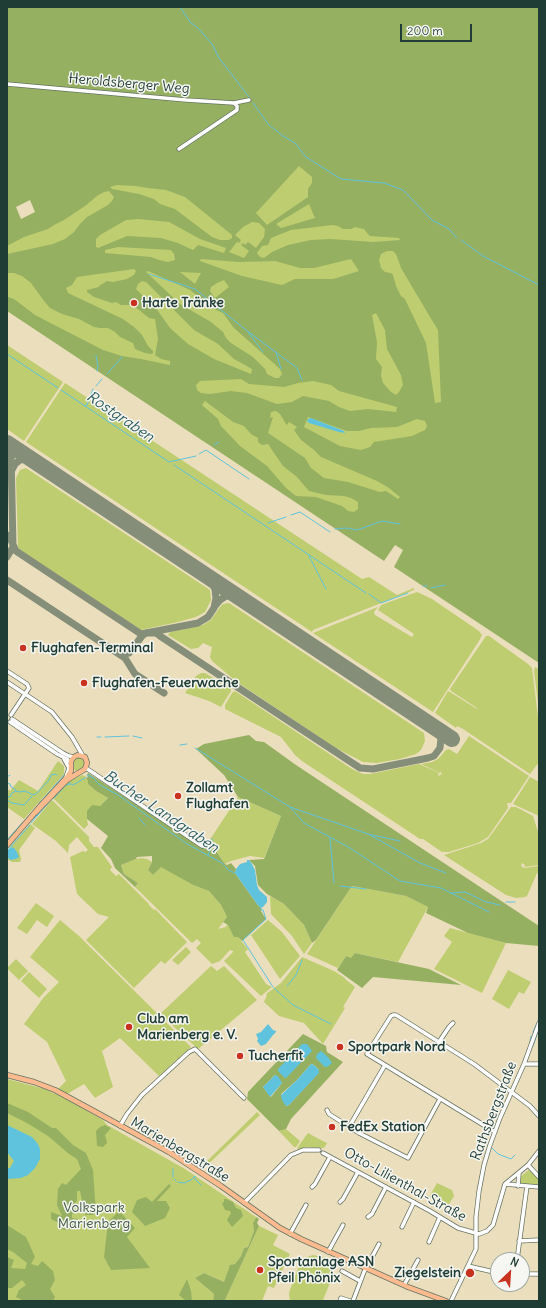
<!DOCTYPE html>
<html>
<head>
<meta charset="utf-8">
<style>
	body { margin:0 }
	#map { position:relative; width:546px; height:1308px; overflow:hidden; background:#ebdebc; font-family:Delius,sans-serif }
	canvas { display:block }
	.frame { position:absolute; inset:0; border:8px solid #1f3d34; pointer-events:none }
	.north { position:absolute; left:490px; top:1252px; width:40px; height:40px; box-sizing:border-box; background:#f6f6f2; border:1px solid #a0aca6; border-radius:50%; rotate:25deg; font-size:11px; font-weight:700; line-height:16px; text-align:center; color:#1f3d34 }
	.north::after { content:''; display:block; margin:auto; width:14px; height:18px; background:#c8321e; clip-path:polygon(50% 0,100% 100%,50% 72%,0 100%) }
	.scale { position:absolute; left:400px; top:24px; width:72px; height:18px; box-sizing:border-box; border:2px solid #1f3d34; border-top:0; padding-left:5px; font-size:12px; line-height:14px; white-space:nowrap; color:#1f3d34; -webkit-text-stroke:3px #f6f6f2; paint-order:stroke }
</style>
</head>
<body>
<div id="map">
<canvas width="546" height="1308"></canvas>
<div class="frame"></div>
<div class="north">N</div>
<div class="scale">200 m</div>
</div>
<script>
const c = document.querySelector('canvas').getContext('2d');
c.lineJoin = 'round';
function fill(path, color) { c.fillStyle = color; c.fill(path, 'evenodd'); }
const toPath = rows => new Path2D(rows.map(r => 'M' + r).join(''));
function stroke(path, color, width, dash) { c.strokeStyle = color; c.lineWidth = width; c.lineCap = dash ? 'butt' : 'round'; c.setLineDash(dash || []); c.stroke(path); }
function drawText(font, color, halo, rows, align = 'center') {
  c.font = font + ' Delius,sans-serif'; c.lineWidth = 3; c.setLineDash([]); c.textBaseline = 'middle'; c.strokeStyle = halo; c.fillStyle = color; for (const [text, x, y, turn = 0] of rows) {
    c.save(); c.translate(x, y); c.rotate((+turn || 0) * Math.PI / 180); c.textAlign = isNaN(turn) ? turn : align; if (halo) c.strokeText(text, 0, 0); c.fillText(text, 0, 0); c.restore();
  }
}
fill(toPath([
	[301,159,400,232,443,325,463,401,407,520,304,506,7,309,7,230,115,183],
	[7,345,63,382,24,441,7,429],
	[65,383,362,579,369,577,397,595,414,588,414,590,313,630,312,632,26,442],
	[26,468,210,590,211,600,205,612,196,617,178,622,141,630,20,550,18,547,16,478,20,470],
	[417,592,432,599,479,631,482,635,479,641,433,712,313,633,378,607,374,612,375,615,412,637,414,634,378,610,381,605],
	[229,603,424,733,425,741,421,750,416,754,400,759,377,763,363,762,336,748,237,682,212,661,210,657,212,647,203,643,198,648,191,649,168,635,170,632,203,625,211,620,220,607,223,604],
	[486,636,489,636,528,664,532,668,539,725,539,762,530,774,463,729,457,726,456,728,435,713,448,691,450,692,477,709,477,708,451,691,450,689],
	[535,667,539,669,539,711,534,671],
	[201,673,205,673,231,688,231,691,221,707,209,701,185,693,196,676],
	[235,691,352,769,363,774,370,774,419,764,437,772,439,773,438,775,439,776,441,774,443,776,441,773,441,771,440,773,421,764,432,762,438,759,446,750,449,749,457,754,469,736,529,776,511,803,507,803,508,808,488,837,478,843,449,852,442,852,423,839,420,839,302,761,295,755,281,737,225,709,225,705,232,693],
	'71 764a7 7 0 1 1 14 0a7 7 0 1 1-14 0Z',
	[58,761,64,766,64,774,24,819,7,807,7,789,10,791,19,780,38,791],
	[82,775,85,776,88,781,88,784,96,791,108,798,87,819,88,825,84,829,53,798,66,783],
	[530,777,539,782,539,816,513,804],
	[238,797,281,816,264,858,250,856,231,861,225,864,209,841],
	[52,800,89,837,89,841,94,847,98,847,112,867,110,870,116,876,119,874,149,904,149,905,154,910,155,909,187,942,165,964,161,961,134,988,86,940,109,917,98,914,77,894,70,857,83,851,85,852,88,850,77,837,69,845,68,853,56,841,32,824],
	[511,807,516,807,533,816,539,835,539,865,524,867,525,865,522,863,521,866,524,868,539,866,539,873,537,873,527,896,525,897,516,898,506,895,444,855,481,843,488,839],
	[30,824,35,828,19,850,21,859,20,862,12,862,7,859,7,856,10,859,12,847,10,847],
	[142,858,147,859,152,862,148,870,153,875,161,866,193,885,209,891,221,905,227,917,218,929,226,927,227,924,228,925,234,936,238,937,248,949,245,952,266,984,272,987,261,996,224,961,233,952,233,951,230,950,220,961,212,964,196,948,201,943,197,939,192,943,135,887,138,883,124,874,121,865,136,859],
	[352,886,406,896,428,907,398,962,355,953,351,959,346,956,338,968,307,954],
	[270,896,284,904,304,925,312,943,304,954,292,936,271,914],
	[36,903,54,916,47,927,37,920,27,934,17,928],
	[60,920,79,936,191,1047,159,1076,120,1038,102,1051,113,1087,95,1098,84,1084,67,1094,58,1089,66,1081,47,1042,24,1024,44,997,59,982,30,957],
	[268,920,282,932,300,956,280,979,251,935],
	[450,928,506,943,482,993,434,969,452,942,444,936],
	[186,947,191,952,178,965,172,960],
	[302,957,334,971,345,978,345,979,355,987,343,1007,345,1008,323,1044,304,1023,279,1016,264,1002,267,995,266,994,281,983],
	[16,959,28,971,19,980,7,968],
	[211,966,217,971,224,966,257,1000,198,1049,160,1014],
	[508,970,531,982,524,994,519,992,509,1009,492,999],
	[29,972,47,989,39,998,21,981],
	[7,1079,45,1089,68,1100,103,1120,107,1125,185,1169,256,1217,253,1223,254,1231,248,1247,244,1248,241,1256,235,1264,230,1266,224,1282,204,1273,195,1278,214,1294,213,1301,7,1301],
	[257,1112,260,1115,202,1170,200,1168],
	[286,1129,300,1141,296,1147,294,1147,279,1131],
	[308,1133,317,1138,327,1143,324,1148,307,1147,298,1149,297,1148],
	[530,1169,539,1179,539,1186,519,1184,520,1177],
	[437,1183,452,1190,454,1196,447,1207,429,1197],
	[259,1226,278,1235,273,1245,290,1254,274,1288,268,1286,262,1301,225,1300],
	[313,1255,323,1257,328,1260,333,1267,332,1278,323,1300,290,1301,289,1294,290,1290,299,1266,304,1258]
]), '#becd6f');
fill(toPath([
	[7,7,539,7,539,663,394,567,403,550,395,545,384,561,7,311,7,291,8,297,14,299,35,315,103,350,122,356,141,359,170,365,170,361,161,359,155,355,158,339,155,319,149,318,134,306,130,305,121,305,116,302,112,303,94,297,87,292,87,290,99,287,99,286,107,281,113,282,127,279,134,275,136,271,134,269,77,277,72,285,66,288,68,293,123,319,134,327,142,335,148,346,153,351,153,353,152,354,145,353,135,349,133,343,120,337,115,332,108,328,100,328,94,327,79,319,62,314,50,308,44,301,31,283,22,276,14,273,7,273,7,254,53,244,65,239,74,232,80,224,87,217,108,205,112,201,114,197,109,191,104,192,97,196,85,206,64,220,54,225,48,229,24,237,7,246],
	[299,166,312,177,312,183,308,189,308,197,267,225,256,213],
	[117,185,135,186,148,188,166,190,185,197,232,235,232,238,229,240,220,240,212,237,175,209,160,204,154,199,139,194,112,189,110,187],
	[30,200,35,212,21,219,16,207],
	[309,204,315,218,281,228,276,224],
	[138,219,169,222,200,239,226,248,224,253,198,245,193,250,178,243,161,238,127,236,98,248,96,247,96,239,100,235,126,220],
	[252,222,259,223,265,229,264,237,256,248,248,242,245,245,243,243,241,245,249,251,244,258,229,252,237,242,239,243,241,240,235,235,243,227],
	[332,225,338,226,343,229,351,229,355,227,364,229,367,233,370,236,399,238,400,240,373,242,331,239,311,240,288,245,272,252,264,258,260,257,257,253,262,246,268,245,271,238,291,230],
	[118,247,171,250,174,254,175,260,168,262,159,260,151,257,105,253,105,250],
	[387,251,393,251,396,254,401,268,430,317,438,330,441,402,435,403,426,343,405,299,401,296,396,286,393,275,391,273,385,272,381,268,379,260,381,254],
	[201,259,238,262,275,261,300,268,314,268,351,259,359,271,333,279,295,279,282,285,242,276,200,261],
	[148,271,190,290,214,309,223,313,233,327,280,369,282,374,279,378,275,378,267,374,265,369,253,357,231,343,226,338,223,332,211,322,180,304,146,272],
	[180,272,201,273,195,284],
	[224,280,229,287,215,298,210,291,211,287,217,283],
	[142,281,146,282,194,330,218,344,234,359,252,369,251,374,214,359,188,344,170,328,158,311,136,289,138,284],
	[376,313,385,330,387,349,401,375,403,385,399,392,396,395,391,392,383,383,381,376,382,367,376,359,377,342,372,315],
	[241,379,249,384,284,387,298,383,313,381,331,385,339,391,397,407,396,412,368,409,350,411,339,407,329,401,303,396,292,402,277,404,247,393,231,391,210,394,201,393,197,390,196,385,200,381],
	[205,401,233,422,244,426,251,434,258,438,258,442,262,445,268,444,283,466,297,477,309,491,326,495,344,496,351,498,358,502,358,509,354,512,348,511,342,506,316,497,296,496,286,488,267,466,240,446,221,426,218,419,202,405],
	[276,411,280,414,286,424,287,425,289,422,297,427,294,430,301,440,314,450,321,457,377,481,389,488,400,497,398,499,386,491,380,492,348,482,324,478,311,468,305,458,268,433,273,417,270,418,271,412],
	[308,417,347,431,359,431,371,428,397,427,417,419,425,421,427,426,425,430,412,436,374,442,370,447,361,450,340,446,304,427],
	[249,735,256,741,264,742,296,765,539,926,539,946,506,943,468,933,426,913,428,907,406,896,352,886,316,940,312,943,304,925,284,904,267,894,258,885,255,866,249,860,264,859,281,816,238,797,224,775,196,749,204,744],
	[88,773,204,848,209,841,225,864,227,865,231,863,236,869,235,873,257,904,261,908,261,911,266,919,242,941,238,937,234,937,228,925,223,922,227,917,221,905,209,891,193,885,161,867,153,875,148,870,152,862,152,856,137,857,136,859,121,865,124,874,138,883,135,887,115,868,111,859,101,848,108,836,87,819,87,811,92,805,100,806,108,798,96,791,88,784,88,781,86,778,88,777,87,775],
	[355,953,429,969,461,985,373,977,362,988,337,970,346,956,351,958],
	[303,1034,326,1046,327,1052,343,1062,291,1119,286,1129,279,1131,247,1099,248,1092],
	[311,1064,314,1065,319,1070,319,1072,289,1105,286,1106,281,1094,297,1080],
	[275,1075,282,1083,271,1097,263,1087],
	[7,1103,28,1112,52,1128,56,1128,73,1145,86,1153,93,1170,96,1213,93,1215,85,1215,80,1191,77,1191,77,1201,72,1206,73,1211,76,1210,76,1212,72,1214,72,1218,78,1219,78,1228,63,1230,59,1223,51,1219,51,1212,62,1216,57,1205,58,1189,62,1183,66,1185,81,1169,77,1159,69,1154,48,1136,27,1123,7,1113],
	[105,1125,111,1128,105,1135,107,1143,103,1147,97,1146,96,1131,100,1127],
	[169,1184,171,1186,157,1201,166,1201,170,1208,165,1218,145,1226,132,1212,137,1200,146,1197,152,1202],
	[224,1199,226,1199,233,1202,236,1208,241,1210,243,1216,232,1227,227,1220,231,1213,230,1211,225,1210,222,1203,224,1202],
	[119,1211,135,1228,127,1237,150,1268,111,1270,104,1257,108,1222],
	[256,1217,259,1219,257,1223,259,1226,225,1300,227,1301,213,1301,214,1294,195,1278,204,1273,224,1282,230,1265,235,1264,241,1256,244,1248,248,1247,254,1231,253,1223],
	[7,1225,26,1237,35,1257,31,1264,38,1266,42,1261,53,1271,55,1280,50,1289,55,1297,53,1301,24,1301,16,1297,19,1290,26,1285,22,1280,12,1288,7,1288,7,1257,14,1260,11,1268,25,1269,27,1263,13,1252,7,1249],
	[187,1279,191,1291,192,1301,186,1301,179,1295]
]), '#96b062');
fill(toPath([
	[311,418,344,431,345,433,339,432,309,423,307,421,308,419],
	[10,847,14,848,17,852,19,857,16,859,10,860,7,856,7,851],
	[247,860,249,860,252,864,255,870,257,885,259,890,267,897,267,902,263,907,261,908,257,904,235,873,236,869,240,864,247,862],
	[268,1024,273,1030,276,1031,276,1032,273,1035,266,1044,261,1046,257,1041,258,1039,256,1034,261,1032],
	[302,1044,307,1044,312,1051,287,1077,285,1078,278,1071,278,1069],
	[321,1051,328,1057,332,1063,327,1067,325,1067,316,1058,317,1054],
	[311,1064,314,1065,319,1070,319,1073,289,1105,286,1106,282,1100,281,1095,297,1080],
	[275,1075,278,1076,282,1083,270,1097,263,1087],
	[7,1125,32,1137,38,1144,40,1149,40,1159,35,1168,28,1175,21,1178,7,1179,7,1168,10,1168,14,1161,7,1152]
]), '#5fc3dd');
stroke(toPath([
	[180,7,190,22,198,28,212,44,219,58,249,97],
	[253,103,268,124,283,136,295,143,306,157],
	[306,157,341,179,384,183,403,190,432,220,449,229,457,238],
	[461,240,483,256,539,285],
	[149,274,195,289,246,330,297,368,302,380],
	[248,332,263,352],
	[276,352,281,369],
	[7,354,58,388],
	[96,356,98,366,97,371],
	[107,374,122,357],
	[96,386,102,379],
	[61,390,169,462,196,456],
	[85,406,87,405,93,389],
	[214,445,219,442],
	[199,454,206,450,249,479],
	[174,465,366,593],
	[291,515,300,512,330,532],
	[268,523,286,517],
	[335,529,346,528,357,530,382,521,400,524],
	[309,556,326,589],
	[423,586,427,586],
	[431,588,445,585],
	[369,594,381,603,408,593],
	[133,736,142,738],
	[97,737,101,737],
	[105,737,129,736],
	[180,745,187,744],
	[195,748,290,807,368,834,400,841],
	[7,776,9,776,10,775],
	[87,776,89,775,90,777,92,777,100,785,118,795,187,844,222,863,224,865],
	[7,783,10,784,11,787,15,789,16,791],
	[69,783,73,785,85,778],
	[7,796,10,797,12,793,16,791,20,792,25,791,33,795,36,794,49,780,51,775,55,774,57,775],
	[54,798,66,785,70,784],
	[43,799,64,775],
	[7,800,12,803,24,805,32,796],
	[39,803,42,800],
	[290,807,304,823,350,848,400,881,441,888,489,912],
	[34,818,38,814],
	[139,818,145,825],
	[26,819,37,807],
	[31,823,51,800],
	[370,835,420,863,446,873],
	[18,836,28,824],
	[330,838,334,883],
	[7,840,23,822],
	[12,847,12,845,30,825],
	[208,855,212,846,212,839],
	[225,866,228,870,235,873],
	[340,886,366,889],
	[451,893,465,892,486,902,500,905],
	[506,902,515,902],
	[261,908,261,910,263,910,266,919,243,940,273,987],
	[287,986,296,975,302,960],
	[274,988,293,1005,331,1024],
	[538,1020,539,1017],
	[533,1032,537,1023],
	[530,1041,531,1036],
	[533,1046,539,1029],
	[492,1148,498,1154,511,1159,515,1155],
	[201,1167,201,1168,203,1169],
	[173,1169,173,1177],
	[174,1179,176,1181],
	[178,1182,184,1183,191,1180,195,1176,195,1179,201,1185]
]), '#5fc3dd', 1);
stroke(toPath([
	[7,444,11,454,13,547,7,557],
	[12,470,15,464,20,460,25,459,32,460],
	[7,535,10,538,16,551,141,634,198,623,208,617,214,608,216,598,215,589,207,575],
	[7,580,125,658,135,674,164,693],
	[215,606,220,600,226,596,236,596,242,599],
	[149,633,156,633,160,636,360,768,373,769,428,758,434,756,440,748,441,738,436,729,429,723],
	[118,653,122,654,129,653,142,636,146,633]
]), '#858e78', 7);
stroke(toPath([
	[7,443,452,739]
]), '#858e78', 16);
const minor = toPath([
	[7,84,186,100,234,103,249,100],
	[179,149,237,110,237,106,234,103],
	[7,671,27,684,29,688,11,715],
	[7,682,52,712,72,737,83,756],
	[12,719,63,753,69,756,74,757],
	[10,722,57,754,67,759,71,763],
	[64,759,69,768,66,777],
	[86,768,202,846],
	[439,1042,449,1027,453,1023],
	[524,1064,539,1064],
	[327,1110,329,1114,359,1133,408,1158,440,1099],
	[120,1126,127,1114,142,1095,189,1052,195,1049,244,1098],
	[349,1127,385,1065],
	[495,1132,367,1054,391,1016,393,1015,396,1015,474,1064,530,1106,539,1116],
	[323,1153,430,1211,458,1228,479,1234,487,1231,493,1225,505,1184,528,1165,539,1151],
	[528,1165,539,1177],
	[505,1184,539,1187],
	[518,1186,519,1173],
	[312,1187,315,1184,330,1157],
	[340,1202,343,1199,358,1172],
	[244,1203,291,1155,303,1150,319,1150],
	[368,1217,372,1214,386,1187],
	[402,1227,414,1202],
	[290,1234,306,1205],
	[519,1241,539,1240],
	[429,1242,440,1217],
	[328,1252,343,1225],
	[517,1260,527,1186],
	[468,1266,498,1273],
	[342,1271,360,1281],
	[522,1274,539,1274],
	[404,1285,418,1260],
	[340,1301,341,1298,350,1301],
	[353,1301,364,1272,379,1244],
	[451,1301,476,1249,476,1217,479,1191,484,1165,490,1145,500,1118,524,1064,539,1023]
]);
const major = toPath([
	[7,845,43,803,68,776,71,771,71,761,74,757,78,755,85,757,87,763,85,769,67,780,35,813],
	[7,1075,34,1082,55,1090,169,1152,221,1186,280,1228,301,1239,408,1287,446,1301]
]);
stroke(minor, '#667564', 5);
stroke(major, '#667564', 6);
stroke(minor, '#fff', 3.5);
stroke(major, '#fcba8e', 4.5);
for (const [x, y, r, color] of [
	[134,303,4,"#c8321e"],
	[23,648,4,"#c8321e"],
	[84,683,4,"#c8321e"],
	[178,796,4,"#c8321e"],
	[129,1027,4,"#c8321e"],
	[340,1047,4,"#c8321e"],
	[240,1056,4,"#c8321e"],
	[332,1127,4,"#c8321e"],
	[260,1270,4,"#c8321e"],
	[470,1273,5,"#c8321e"]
]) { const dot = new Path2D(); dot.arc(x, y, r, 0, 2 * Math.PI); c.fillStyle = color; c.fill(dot); stroke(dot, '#f6f6f2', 1.5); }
drawText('14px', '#1f3d34', '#f6f6f2', [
	["Heroldsberger Weg",129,84,5],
	["Rathsbergstraße",494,1111,-69],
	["Marienbergstraße",180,1150,31],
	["Otto-Lilienthal-Straße",405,1185,29]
]);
drawText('bold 14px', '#1f3d34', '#f6f6f2', [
	["Harte Tränke",142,303],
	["Flughafen-Terminal",31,648],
	["Flughafen-Feuerwache",92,683],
	["Zollamt",186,788],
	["Flughafen",186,804],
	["Club am",137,1019],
	["Marienberg e. V.",137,1035],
	["Sportpark Nord",348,1047],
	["Tucherfit",248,1056],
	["FedEx Station",340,1127],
	["Sportanlage ASN",268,1262],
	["Pfeil Phönix",268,1278],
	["Ziegelstein",461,1273,"right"]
], 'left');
drawText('14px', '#3f5a40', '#f6f6f2', [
	["Volkspark",94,1208],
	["Marienberg",94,1224]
]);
drawText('italic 15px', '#2f5e5e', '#f6f6f2', [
	["Rostgraben",120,417,34],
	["Bucher Landgraben",161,812,34]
]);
</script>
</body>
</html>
